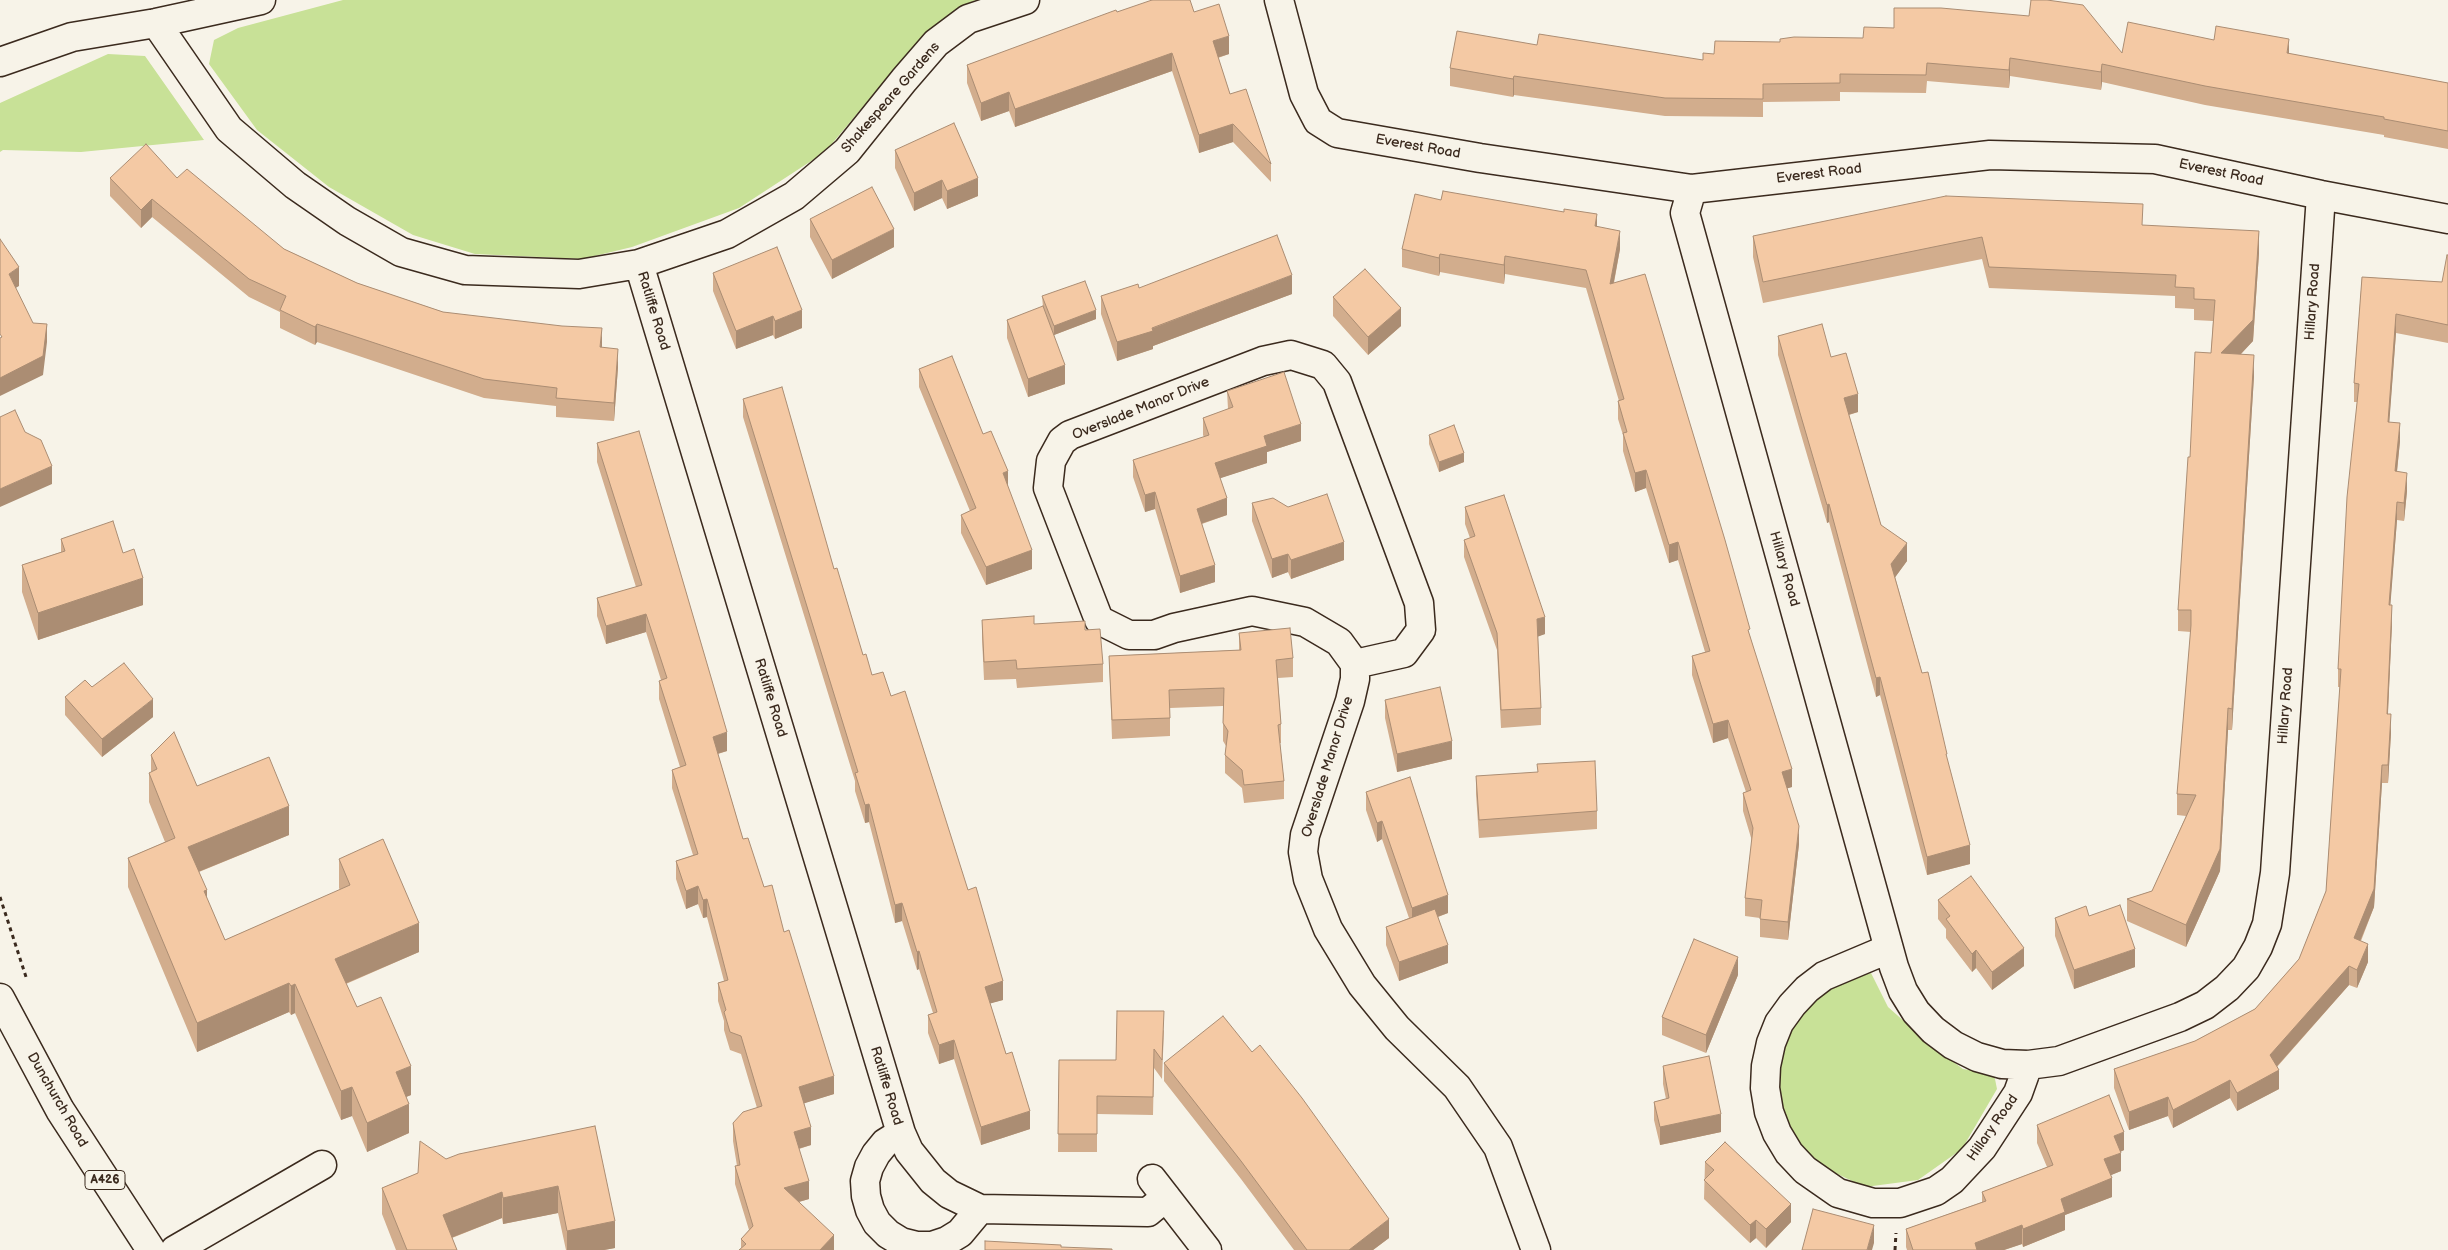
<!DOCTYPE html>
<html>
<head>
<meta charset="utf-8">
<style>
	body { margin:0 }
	canvas { display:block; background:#f7f3e8 }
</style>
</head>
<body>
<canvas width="2448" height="1250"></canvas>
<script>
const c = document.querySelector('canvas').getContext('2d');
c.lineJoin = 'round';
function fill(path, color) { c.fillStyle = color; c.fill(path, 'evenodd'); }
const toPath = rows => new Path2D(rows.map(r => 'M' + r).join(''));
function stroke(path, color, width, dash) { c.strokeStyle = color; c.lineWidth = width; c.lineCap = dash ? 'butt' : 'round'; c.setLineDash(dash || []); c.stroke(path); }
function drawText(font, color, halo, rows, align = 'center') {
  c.font = font + ' "Balsamiq Sans",sans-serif'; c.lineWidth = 5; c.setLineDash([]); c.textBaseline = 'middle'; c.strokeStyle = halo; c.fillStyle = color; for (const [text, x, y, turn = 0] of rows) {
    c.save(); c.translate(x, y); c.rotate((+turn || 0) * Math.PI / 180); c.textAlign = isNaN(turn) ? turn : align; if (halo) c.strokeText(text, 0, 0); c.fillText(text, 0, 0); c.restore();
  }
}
fill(toPath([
	[343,0,976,0,962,6,913,47,825,152,739,208,632,247,582,259,475,254,413,235,329,187,257,130,209,64,214,40,238,28],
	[108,54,145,56,204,140,81,152,3,150,0,152,0,103],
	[1871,973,1888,1007,1932,1046,1963,1069,1994,1074,1997,1089,1962,1149,1918,1180,1865,1187,1810,1161,1787,1130,1773,1092,1778,1058,1789,1030,1815,1000,1842,981]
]), '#c8e197');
const minor = toPath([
	[1279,0,1304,94,1318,121,1337,133,1480,158,1692,189,1990,155,2155,159,2321,195,2448,219],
	[156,23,229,129,295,185,347,221,401,252,465,270,579,274,639,264,727,234,794,196,847,151,904,80,936,43,968,19,1025,0],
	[0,62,72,37,156,23,261,0],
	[1692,189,1685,213,1894,967,1903,991,1916,1012,1933,1030,1953,1045,1977,1057,2002,1064,2028,1065,2059,1061,2180,1017,2205,1005,2227,988,2246,968,2258,947,2267,924,2275,873,2321,195],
	[639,264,901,1133,909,1151,933,1181,949,1194,980,1209,1148,1212,1166,1197],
	[1355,664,1404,653,1421,630,1419,603,1337,382,1323,365,1291,355,1263,361,1070,435,1062,441,1051,461,1048,488,1099,620,1129,635,1154,635,1174,628,1252,611,1305,622,1339,642,1355,664,1355,679,1350,701,1305,835,1303,852,1308,879,1328,929,1362,985,1397,1028,1457,1087,1498,1147,1536,1250],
	[1888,949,1824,976,1807,989,1792,1005,1779,1023,1771,1043,1766,1066,1765,1088,1769,1112,1777,1133,1789,1153,1805,1170,1838,1193,1873,1203,1900,1203,1936,1191,1952,1180,1982,1148,2018,1093,2028,1065],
	[901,1133,885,1143,876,1154,869,1167,865,1181,866,1196,870,1210,877,1223,888,1234,901,1242,917,1246,932,1246,947,1241,960,1233,980,1209],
	[1152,1179,1207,1250],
	[175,1250,322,1165]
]);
const highway = toPath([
	[0,998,60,1110,151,1250]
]);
stroke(minor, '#3b2a1e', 31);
stroke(highway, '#3b2a1e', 31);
stroke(toPath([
	[0,897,27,980],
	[1895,1250,1896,1233]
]), '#3b2a1e', 3, [4, 4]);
stroke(minor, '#f7f3e8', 28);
stroke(highway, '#f7f3e8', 28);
fill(toPath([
	[1117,12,1194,12,1229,54,1218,58,1230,94,1271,164,1271,182,1233,142,1199,153,1172,71,1015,127,1009,111,981,121,967,83,967,65],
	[2214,40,2448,83,2448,149,2384,137,2384,135,2205,105,2102,82,2101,90,2010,76,2009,88,1927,81,1926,93,1840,92,1840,101,1763,102,1763,117,1665,116,1514,95,1513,97,1450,86,1450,68,1537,45,1703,60,2122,53],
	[895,150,978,196,947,209,942,198,914,211,895,168],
	[110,178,177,178,284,249,357,283,443,312,602,348,618,367,614,421,556,417,556,406,484,398,317,342,315,345,280,328,280,312,249,297,152,217,141,228,110,196],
	[1441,200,1597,227,1620,249,1614,283,1750,636,1792,787,1787,788,1799,844,1788,940,1760,937,1760,918,1745,916,1745,898,1752,841,1743,811,1743,793,1746,792,1728,738,1713,743,1692,675,1692,656,1705,652,1678,560,1669,563,1646,488,1635,492,1623,451,1623,435,1618,419,1618,401,1619,401,1586,288,1505,274,1504,284,1440,272,1439,276,1402,267,1402,249],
	[810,219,894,247,832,279,810,237],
	[2143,225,2259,253,2253,341,2241,354,2254,376,2235,680,2232,730,2228,730,2220,871,2186,947,2127,921,2127,899,2152,891,2186,816,2177,815,2177,794,2191,632,2178,631,2178,610,2190,457,2211,353,2213,321,2194,320,2194,309,2175,308,2175,296,1989,288,1982,259,1763,303,1753,257,1753,236],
	[2448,255,2448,343,2396,333,2389,422,2400,441,2397,472,2407,491,2404,521,2397,520,2390,605,2392,623,2388,714,2391,733,2388,783,2382,783,2374,907,2361,941,2368,962,2357,988,2349,985,2277,1067,2279,1089,2237,1111,2230,1098,2173,1128,2168,1116,2129,1130,2114,1088,2114,1069,2195,1041,2255,1009,2299,959,2326,891,2340,687,2338,687,2338,669,2357,402,2354,402,2354,383,2362,277,2442,282],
	[713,273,802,328,775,339,773,335,736,349,713,291],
	[1139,288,1292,294,1153,346,1153,349,1117,361,1101,314,1101,296],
	[1042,296,1096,319,1054,335,1065,384,1028,397,1007,338,1007,320,1043,307],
	[1333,297,1401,326,1368,355,1333,316],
	[1778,336,1831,357,1858,412,1849,415,1881,525,1907,561,1895,577,1947,761,1970,864,1927,875,1880,695,1876,697,1829,522,1827,523,1800,431,1778,355],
	[919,369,983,434,1008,487,1032,569,986,585,961,533,961,515,970,511,919,387],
	[1227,391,1301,441,1267,452,1267,463,1220,478,1227,515,1202,524,1215,582,1180,593,1155,509,1145,512,1133,477,1133,460,1204,437,1203,435,1203,418,1228,409],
	[743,399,834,569,863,655,872,675,891,696,1003,1000,990,1003,1030,1129,981,1145,954,1059,939,1064,928,1033,928,1015,933,1013,919,969,917,970,902,921,895,923,869,822,865,823,855,791,855,781,743,417],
	[1429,435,1464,462,1439,472,1429,444],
	[597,443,727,751,718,754,743,839,764,887,784,932,834,1094,804,1103,811,1145,799,1149,809,1199,799,1202,834,1250,741,1249,741,1239,749,1230,735,1184,735,1166,737,1166,733,1141,733,1123,757,1108,741,1054,730,1050,724,1030,724,1021,718,1001,718,983,724,981,707,917,703,918,698,904,686,909,676,879,676,861,693,855,672,788,672,770,680,767,659,699,659,681,661,680,646,632,606,644,597,616,597,598,636,587,597,462],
	[1252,503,1344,560,1291,579,1288,572,1272,578,1252,521],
	[1465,507,1545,634,1538,636,1541,708,1541,725,1501,728,1497,650,1464,557,1464,540,1470,538,1465,524],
	[61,539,123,553,143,605,38,640,22,592,22,565,61,552],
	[982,620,1034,624,1085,630,1103,664,1103,682,1017,688,1016,679,984,680,982,638],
	[1239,633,1293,658,1293,677,1278,678,1281,724,1281,743,1280,743,1284,781,1284,799,1244,803,1242,788,1225,773,1225,755,1226,746,1223,741,1223,706,1170,708,1170,736,1112,739,1109,656,1239,650],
	[92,687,153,717,102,757,65,715,65,697],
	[1385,700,1452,759,1397,772,1385,718],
	[151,755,197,786,289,835,199,872,207,899,225,940,340,890,339,888,339,859,419,952,346,984,357,1007,411,1095,406,1097,409,1133,367,1152,352,1116,341,1120,295,1013,291,1015,289,1012,197,1052,128,887,128,858,165,842,149,802,149,773,151,772],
	[1476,776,1597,811,1597,829,1479,838,1476,794],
	[1366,792,1448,913,1438,917,1448,963,1399,981,1386,945,1386,927,1409,918,1382,839,1377,842,1366,810],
	[1938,900,2024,966,1992,990,1976,968,1972,972,1946,938,1946,929,1938,919],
	[2089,916,2135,967,2074,989,2055,936,2055,918],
	[1738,975,1706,1053,1662,1035,1662,1017],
	[1164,1030,1162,1079,1154,1068,1153,1115,1097,1114,1097,1152,1058,1152,1059,1060,1116,1060],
	[1164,1063,1389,1238,1373,1250,1294,1250,1241,1179,1164,1081],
	[1663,1066,1721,1132,1660,1145,1654,1120,1654,1102,1666,1099,1663,1084],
	[2037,1125,2124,1150,2120,1152,2121,1171,2111,1175,2112,1197,2065,1215,2065,1230,2023,1247,2022,1244,2004,1250,1907,1250,1906,1247,1906,1229,1982,1202,1982,1192,2047,1167,2037,1143],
	[595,1126,615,1248,604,1250,566,1250,558,1213,503,1224,502,1218,452,1238,457,1250,396,1250,382,1214,382,1188,418,1173,446,1159],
	[1705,1162,1791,1222,1766,1248,1756,1238,1750,1243,1704,1199]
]), '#d2ad8d');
fill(toPath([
	[1229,36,1229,54,1213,59,1213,41],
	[2289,39,2289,57,2287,53],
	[1172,53,1172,71,1015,127,1015,109],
	[2010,58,2010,76,2009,88,2009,70],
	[2102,64,2102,82,2101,90,2101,72],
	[1514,76,1514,95,1513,97,1513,79],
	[1009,92,1009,111,981,121,981,103],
	[1233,124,1233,142,1199,153,1199,135],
	[978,178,978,196,947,209,947,191],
	[942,180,942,198,914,211,914,193],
	[152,199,152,217,141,228,141,210],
	[1597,214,1597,232,1595,226],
	[894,229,894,247,832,279,832,260],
	[1620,231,1620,249,1610,302,1610,284],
	[2259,231,2259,253,2253,341,2221,375,2221,353],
	[1440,254,1440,272,1439,276,1439,258],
	[1505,256,1505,274,1504,284,1504,265],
	[19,267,19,286,9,292,9,274],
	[1292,275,1292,294,1153,346,1153,349,1117,361,1117,342],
	[1401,308,1401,326,1368,355,1368,337],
	[802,310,802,328,775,339,775,321],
	[1096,310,1096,319,1054,335,1054,326],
	[2396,314,2396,333,2388,440,2388,422],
	[773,316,773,335,736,349,736,331],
	[47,324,47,342,43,375,0,396,0,378],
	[317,324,317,342,315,345,315,327],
	[602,328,602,346,600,366,600,347],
	[618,349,618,367,614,421,614,403],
	[2254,355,2254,376,2235,680,2232,730,2232,709],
	[1065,365,1065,384,1028,397,1028,379],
	[1858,394,1858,412,1844,416,1844,398],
	[2400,423,2400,441,2395,490,2395,471],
	[1301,424,1301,441,1267,452,1267,463,1215,480,1215,463,1264,436],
	[1464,453,1464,462,1439,472,1439,462],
	[52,466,52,484,0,507,0,489],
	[1646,470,1646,488,1635,492,1635,473],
	[1008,471,1008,489,1003,473],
	[2407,473,2407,491,2404,521,2404,503],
	[1155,492,1155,509,1145,512,1145,495],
	[1227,498,1227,515,1197,525,1197,509],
	[2397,502,2397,520,2389,623,2389,605],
	[1829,504,1829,522,1827,523,1827,505],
	[1344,542,1344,560,1291,579,1291,560],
	[1678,542,1678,560,1669,563,1669,545],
	[1907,543,1907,561,1891,583,1891,564],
	[1032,550,1032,569,986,585,986,567],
	[1288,554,1288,572,1272,578,1272,559],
	[1215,565,1215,582,1180,593,1180,576],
	[143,578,143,605,38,640,38,613],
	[2392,605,2392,623,2387,732,2387,714],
	[646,614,646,632,606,644,606,626],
	[1545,617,1545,634,1537,637,1537,619],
	[1880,677,1880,695,1876,697,1876,678],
	[153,699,153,717,102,757,102,739],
	[2228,708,2228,730,2220,871,2186,947,2186,925],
	[2391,714,2391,733,2388,783,2388,765],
	[1728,720,1728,738,1713,743,1713,724],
	[727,732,727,751,713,755,713,737],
	[1452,741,1452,759,1397,772,1397,754],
	[2382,765,2382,783,2374,907,2354,956,2354,938],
	[1792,769,1792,787,1782,790,1782,772],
	[869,804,869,822,865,823,865,805],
	[289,806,289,835,188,876,188,847],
	[1382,821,1382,839,1377,842,1377,823],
	[1799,826,1799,844,1788,940,1788,922],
	[1970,845,1970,864,1927,875,1927,857],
	[698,886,698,904,686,909,686,891],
	[207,890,207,919,204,891],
	[1448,895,1448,913,1412,926,1412,908],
	[707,899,707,917,703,918,703,900],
	[902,903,902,921,895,923,895,905],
	[419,923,419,952,335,988,335,959],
	[2368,944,2368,962,2357,988,2357,970],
	[1448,945,1448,963,1399,981,1399,962],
	[2024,948,2024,966,1992,990,1992,972],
	[2135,949,2135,967,2074,989,2074,970],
	[1976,950,1976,968,1972,972,1972,954],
	[919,951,919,969,917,970,917,952],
	[1738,957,1738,975,1706,1053,1706,1035],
	[2349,966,2349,985,2270,1074,2270,1055],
	[1003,981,1003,1000,985,1005,985,987],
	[289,983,289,1012,197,1052,197,1023],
	[295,984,295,1013,291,1015,291,986],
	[954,1040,954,1059,939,1064,939,1045],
	[411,1066,411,1095,396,1101,396,1072],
	[2279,1070,2279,1089,2237,1111,2237,1093],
	[834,1076,834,1094,799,1105,799,1087],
	[2230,1080,2230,1098,2173,1128,2173,1110],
	[352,1087,352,1116,341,1120,341,1091],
	[2168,1097,2168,1116,2129,1130,2129,1112],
	[409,1104,409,1133,367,1152,367,1123],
	[1030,1111,1030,1129,981,1145,981,1127],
	[1721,1114,1721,1132,1660,1145,1660,1127],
	[811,1127,811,1145,794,1150,794,1132],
	[2124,1132,2124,1150,2114,1155,2114,1136],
	[2121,1153,2121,1171,2104,1178,2104,1159],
	[2112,1178,2112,1197,2065,1215,2065,1230,2023,1247,2023,1229,2061,1199],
	[809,1181,809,1199,784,1206,784,1188],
	[558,1186,558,1213,503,1224,503,1198],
	[502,1192,502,1218,443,1241,443,1215],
	[1791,1204,1791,1222,1766,1248,1766,1229],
	[1389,1219,1389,1238,1373,1250,1349,1250],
	[1756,1220,1756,1238,1750,1243,1750,1225],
	[615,1221,615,1248,604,1250,567,1250,567,1231],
	[1874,1225,1874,1243,1872,1250,1867,1250],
	[2022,1225,2022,1244,2004,1250,1975,1250,1975,1243],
	[834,1235,834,1250,820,1250]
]), '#ab8d73');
const building = toPath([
	[1152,0,1190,0,1194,12,1219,4,1229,36,1213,41,1230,94,1246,89,1271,164,1233,124,1199,135,1172,53,1015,109,1009,92,981,103,967,65,1116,10,1117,12,1152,0],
	[2031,0,2047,0,2083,5,2122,53,2128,22,2214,40,2216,26,2289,39,2287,53,2448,83,2448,131,2384,119,2384,117,2205,86,2102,64,2101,72,2010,58,2009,70,1927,63,1926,75,1840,74,1840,83,1763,84,1763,99,1665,98,1514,76,1513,79,1450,68,1457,31,1537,45,1539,34,1703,60,1703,53,1714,54,1715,41,1780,42,1780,39,1794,37,1863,38,1864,27,1894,28,1894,8,1941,8,2029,16,2031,0],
	[954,123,978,178,947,191,942,180,914,193,895,150,954,123],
	[146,144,177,178,187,169,284,249,357,283,443,312,562,326,602,328,600,347,618,349,614,403,556,398,557,388,484,379,317,324,315,327,280,310,286,296,249,279,152,199,141,210,110,178,146,144],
	[872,187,894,229,832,260,810,219,872,187],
	[1443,191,1564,212,1564,209,1597,214,1595,226,1620,231,1610,284,1645,274,1725,540,1750,629,1748,630,1792,769,1782,772,1799,826,1788,922,1760,919,1762,900,1745,898,1753,828,1743,793,1751,790,1728,720,1713,724,1692,656,1710,651,1678,542,1669,545,1646,470,1635,473,1623,433,1627,432,1618,401,1624,399,1586,270,1505,256,1504,265,1440,254,1439,258,1402,249,1415,194,1441,200,1443,191],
	[1946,196,2143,204,2142,225,2259,231,2253,320,2221,353,2254,355,2235,659,2232,709,2228,708,2220,849,2186,925,2127,899,2152,891,2196,795,2177,794,2191,625,2191,610,2178,610,2188,457,2190,457,2195,352,2211,353,2215,300,2194,299,2194,288,2175,287,2176,275,1989,267,1982,237,1763,282,1753,236,1946,196],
	[1277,235,1292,275,1152,328,1153,331,1117,342,1101,296,1138,284,1139,288,1277,235],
	[0,239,19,267,9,274,33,323,47,324,43,356,0,378,0,338,2,337,0,334,0,239],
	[777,247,802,310,775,321,773,316,736,331,713,273,777,247],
	[2447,255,2448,255,2448,325,2396,314,2388,422,2400,423,2395,471,2407,473,2404,503,2397,502,2389,605,2392,605,2387,714,2391,714,2388,765,2382,765,2374,889,2354,938,2368,944,2357,970,2349,966,2270,1055,2279,1070,2237,1093,2230,1080,2173,1110,2168,1097,2129,1112,2114,1069,2195,1041,2255,1009,2299,959,2326,891,2341,669,2338,669,2347,497,2359,384,2354,383,2362,277,2442,282,2447,255],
	[1365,269,1401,308,1368,337,1333,297,1365,269],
	[1085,281,1096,310,1054,326,1042,296,1085,281],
	[1043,306,1065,365,1028,379,1007,320,1043,306],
	[1822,324,1831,357,1846,353,1858,394,1844,398,1881,525,1907,543,1891,564,1922,673,1928,672,1947,754,1946,754,1970,845,1927,857,1880,677,1876,678,1829,504,1827,505,1800,413,1778,336,1822,324],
	[952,356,983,434,991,431,1008,471,1003,473,1032,550,986,567,961,515,976,508,919,369,952,356],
	[1284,372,1301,424,1264,436,1267,446,1215,463,1227,498,1197,509,1215,565,1180,576,1155,492,1145,495,1133,460,1209,435,1203,418,1233,407,1227,391,1284,372],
	[782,387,834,569,837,568,863,655,866,654,872,675,883,672,891,696,905,691,968,890,976,887,1003,981,985,987,1006,1054,1012,1052,1030,1111,981,1127,954,1040,939,1045,928,1015,937,1012,919,951,917,952,902,903,895,905,869,804,865,805,855,773,858,772,743,399,782,387],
	[15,410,25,432,41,440,52,466,0,489,0,417,15,410],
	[1454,425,1464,453,1439,462,1429,435,1454,425],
	[639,431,727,732,713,737,743,839,748,838,764,887,772,885,784,932,789,930,834,1076,799,1087,811,1127,794,1132,809,1181,784,1188,834,1235,820,1250,739,1250,746,1244,741,1239,753,1226,735,1166,740,1165,733,1123,743,1112,762,1106,741,1036,730,1032,724,1012,726,1010,718,983,728,980,707,899,703,900,698,886,686,891,676,861,698,854,672,770,686,765,659,681,667,678,646,614,606,626,597,598,642,585,597,443,639,431],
	[1327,494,1344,542,1291,560,1288,554,1272,559,1252,503,1273,498,1288,507,1327,494],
	[1504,495,1545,617,1537,619,1541,708,1501,710,1497,633,1464,540,1475,536,1465,507,1504,495],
	[113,521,123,553,134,549,143,578,38,613,22,565,65,551,61,539,113,521],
	[1034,616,1034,624,1085,621,1085,630,1100,629,1103,664,1017,669,1016,660,984,662,982,620,1034,616],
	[1290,628,1293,658,1276,660,1281,724,1278,725,1284,781,1244,785,1242,770,1225,755,1228,731,1223,723,1224,688,1169,690,1170,718,1112,720,1109,656,1241,650,1239,633,1290,628],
	[124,663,153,699,102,739,65,697,85,680,92,687,124,663],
	[1440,687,1452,741,1397,754,1385,700,1440,687],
	[174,732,197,786,269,757,289,806,188,847,207,890,204,891,225,940,350,885,339,859,383,839,419,923,335,959,357,1007,381,997,411,1066,396,1072,409,1104,367,1123,352,1087,341,1091,295,984,291,986,289,983,197,1023,128,858,175,838,149,773,157,769,151,755,174,732],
	[1595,761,1597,811,1479,820,1476,776,1538,772,1537,764,1595,761],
	[1410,777,1448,895,1412,908,1382,821,1377,823,1366,792,1410,777],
	[1971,876,2024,948,1992,972,1976,950,1972,954,1946,919,1950,916,1938,900,1971,876],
	[2120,905,2135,949,2074,970,2055,918,2086,906,2089,916,2120,905],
	[1435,909,1448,945,1399,962,1386,927,1435,909],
	[1694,939,1738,957,1706,1035,1662,1017,1694,939],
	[1117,1011,1164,1011,1162,1060,1154,1049,1153,1097,1097,1096,1097,1134,1058,1134,1059,1060,1116,1060,1117,1011],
	[1223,1016,1252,1052,1260,1045,1302,1098,1389,1219,1349,1250,1307,1250,1241,1161,1164,1063,1223,1016],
	[1709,1056,1721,1114,1660,1127,1654,1102,1669,1098,1663,1066,1709,1056],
	[2109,1095,2124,1132,2114,1136,2121,1153,2104,1159,2112,1178,2061,1199,2065,1212,2023,1229,2022,1225,1975,1243,1977,1250,1913,1250,1906,1229,1986,1201,1982,1192,2053,1165,2037,1125,2109,1095],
	[595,1126,615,1221,567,1231,558,1186,503,1198,502,1192,443,1215,457,1250,407,1250,382,1188,418,1173,420,1141,446,1159,459,1154,595,1126],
	[1725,1142,1791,1204,1766,1229,1756,1220,1750,1225,1704,1180,1714,1170,1705,1162,1725,1142],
	[1813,1209,1874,1225,1867,1250,1802,1250,1813,1209],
	[985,1241,1061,1245,1061,1247,1112,1249,1112,1250,985,1250,985,1241]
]);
fill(building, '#f4c9a4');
stroke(building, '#ab8d73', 1);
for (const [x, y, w] of [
	[105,1180,40]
]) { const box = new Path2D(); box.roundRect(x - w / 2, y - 9.5, w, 19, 4); c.fillStyle = '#f7f3e8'; c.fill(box); stroke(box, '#3b2a1e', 1); }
drawText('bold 12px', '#3b2a1e', null, [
	["A426",105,1180]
]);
drawText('14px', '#3b2a1e', '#f7f3e8', [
	["Shakespeare Gardens",891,98,-49],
	["Everest Road",1418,147,10],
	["Everest Road",2221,173,12],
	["Everest Road",1819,174,-7],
	["Hillary Road",2313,302,-86],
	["Ratliffe Road",653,311,73],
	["Overslade Manor Drive",1141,409,-22],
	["Hillary Road",1784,569,74],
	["Ratliffe Road",770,698,73],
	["Hillary Road",2286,706,-86],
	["Overslade Manor Drive",1328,767,-73],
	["Ratliffe Road",886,1086,73],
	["Dunchurch Road",57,1100,60],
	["Hillary Road",1993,1128,-55]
]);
</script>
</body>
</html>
